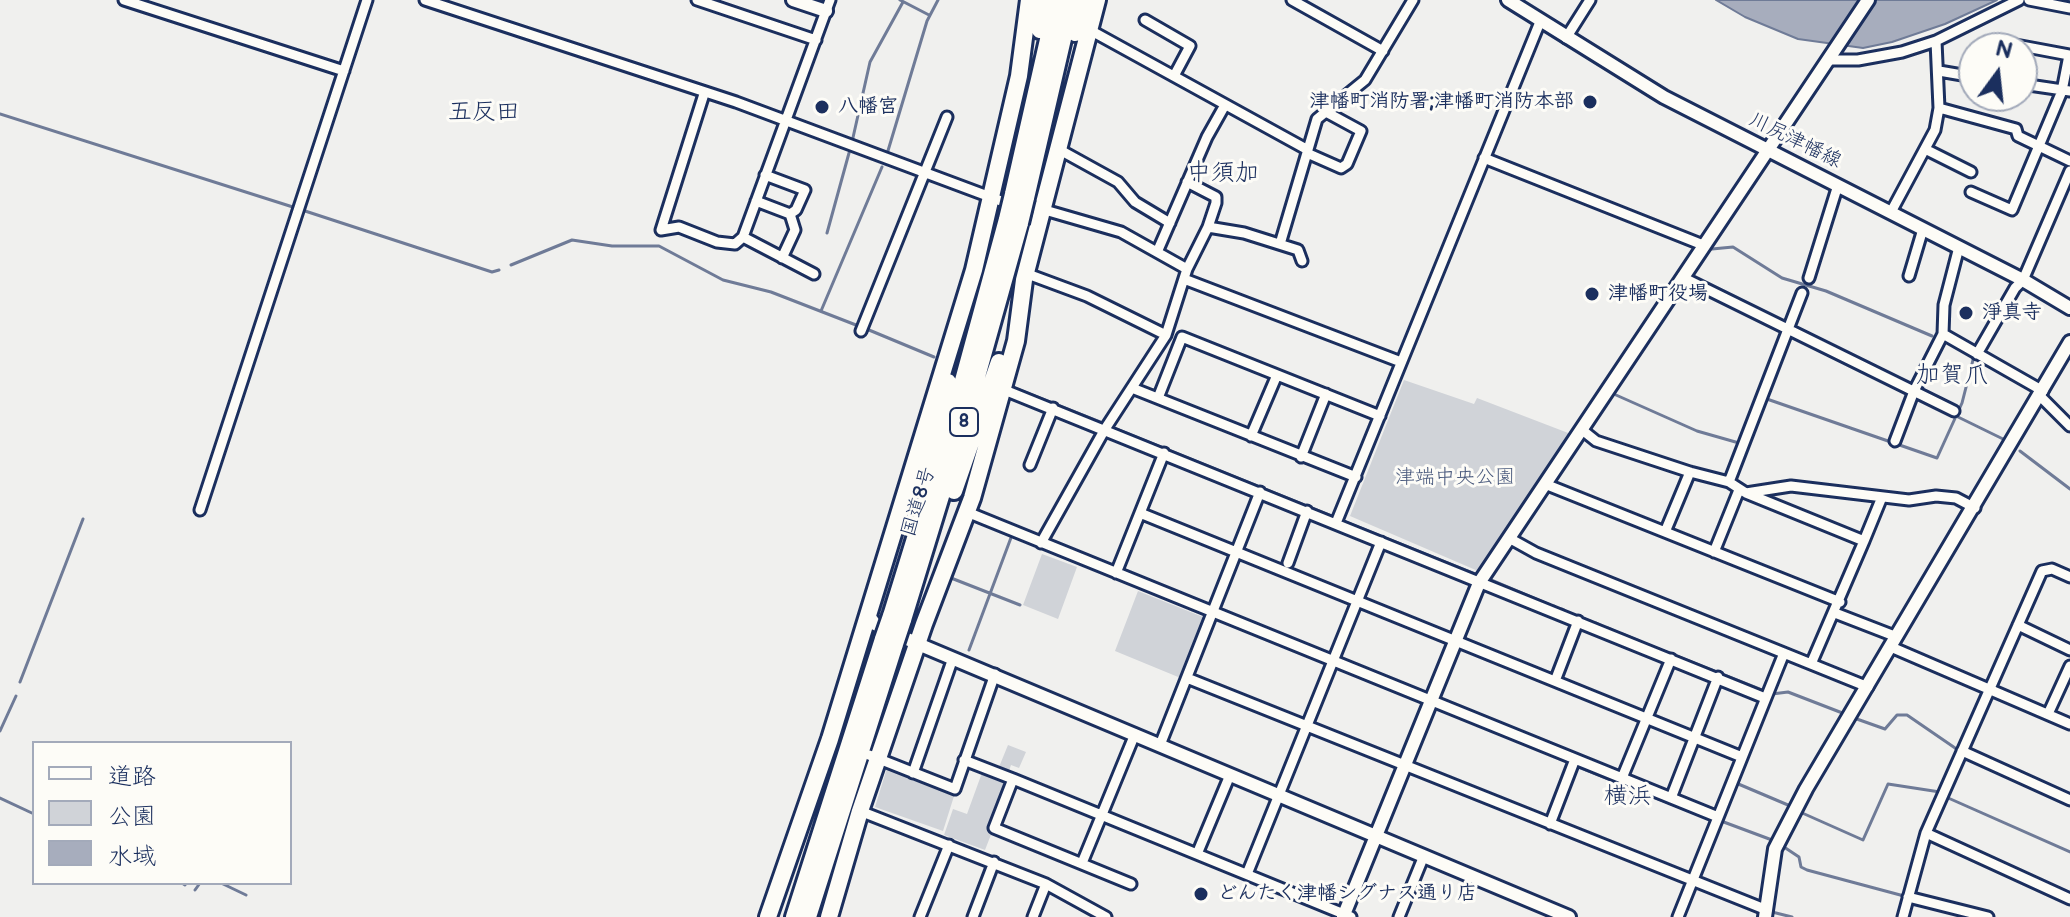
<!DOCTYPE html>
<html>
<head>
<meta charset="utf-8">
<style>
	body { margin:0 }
	#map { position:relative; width:2070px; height:917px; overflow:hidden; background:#f0f0ee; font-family:"Balsamiq Sans","Klee One",sans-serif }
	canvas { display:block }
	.legend { position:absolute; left:32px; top:741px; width:260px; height:144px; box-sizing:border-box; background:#fdfcf7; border:2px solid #a3aaba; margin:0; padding:10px 14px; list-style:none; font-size:24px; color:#1b2f5e }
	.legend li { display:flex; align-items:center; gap:16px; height:40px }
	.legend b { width:40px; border:2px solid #a3aaba }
	.north { position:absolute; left:1958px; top:32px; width:80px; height:80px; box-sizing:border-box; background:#fdfcf7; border:2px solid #a3aaba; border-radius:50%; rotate:15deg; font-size:22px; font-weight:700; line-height:32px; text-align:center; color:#1b2f5e }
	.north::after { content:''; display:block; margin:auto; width:28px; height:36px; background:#1b2f5e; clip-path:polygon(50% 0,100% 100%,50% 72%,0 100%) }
</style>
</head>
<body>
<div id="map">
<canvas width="2070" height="917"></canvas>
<ul class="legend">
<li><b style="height:10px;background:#fdfcf7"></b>道路</li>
<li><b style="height:22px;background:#d0d3d8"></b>公園</li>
<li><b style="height:22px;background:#a7adbd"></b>水域</li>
</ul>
<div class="north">N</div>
</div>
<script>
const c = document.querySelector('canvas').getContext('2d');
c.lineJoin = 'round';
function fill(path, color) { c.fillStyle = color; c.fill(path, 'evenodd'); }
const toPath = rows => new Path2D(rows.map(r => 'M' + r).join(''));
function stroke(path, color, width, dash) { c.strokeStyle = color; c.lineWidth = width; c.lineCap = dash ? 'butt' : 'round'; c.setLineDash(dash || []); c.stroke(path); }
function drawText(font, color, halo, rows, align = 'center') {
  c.font = font + ' "Balsamiq Sans","Klee One",sans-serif'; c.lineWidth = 6; c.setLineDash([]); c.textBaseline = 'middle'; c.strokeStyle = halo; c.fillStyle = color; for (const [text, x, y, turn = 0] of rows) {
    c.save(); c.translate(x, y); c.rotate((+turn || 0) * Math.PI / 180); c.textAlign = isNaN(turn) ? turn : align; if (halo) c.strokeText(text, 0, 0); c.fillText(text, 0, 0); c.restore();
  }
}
fill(toPath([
	[1404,380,1474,404,1477,398,1576,436,1485,574,1350,516],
	[1042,554,1077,567,1058,619,1023,605],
	[1138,591,1208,619,1183,679,1115,651],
	[1008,745,1026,752,1019,768,1011,765,1009,771,999,767],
	[887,768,955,793,943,831,875,807],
	[983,770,1003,779,1005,784,988,830,992,832,985,850,944,835,953,809,967,814]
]), '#d0d3d8');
const water = toPath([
	[1716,0,1997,0,1945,24,1892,42,1863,48,1798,39,1745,17,1716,0]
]);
fill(water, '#a7adbd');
stroke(water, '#6f7b97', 2);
stroke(toPath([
	[900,0,929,15],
	[0,114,296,208],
	[852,142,870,62,903,2],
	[887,154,927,21,938,0],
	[302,210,492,272,499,270],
	[827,233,849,153],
	[1712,249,1733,247,1782,278,1826,291,1932,336],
	[511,265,572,240,612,246,659,246,723,280,771,292,856,325],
	[1689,286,1715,298],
	[821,311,882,167],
	[869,330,934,357],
	[1012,387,1105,424],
	[1616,395,1697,431,1739,443,1741,437],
	[1764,398,1937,458,1962,403,1974,356],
	[1956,416,2003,439],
	[1111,427,1334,517],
	[2020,451,2070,489],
	[1343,521,1475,574],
	[951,578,1020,605],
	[1491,580,1550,605],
	[1554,606,1555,607],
	[1562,609,1564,610],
	[1577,616,1592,622],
	[1596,623,1603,627],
	[1608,628,1617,632],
	[1622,634,1639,641],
	[1646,644,1772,694,1788,692,1845,714],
	[969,650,1012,535],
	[20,682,83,519],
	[1854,718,1885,729,1897,715,1907,715,1958,750],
	[0,731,16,696],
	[1576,766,1684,809],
	[1736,783,1788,805],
	[1946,797,2070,852],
	[0,798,34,814],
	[1800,812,1863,840,1888,784,1940,792],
	[1721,821,1772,840],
	[1784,847,1799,857,1801,867,1807,870,1904,896],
	[182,883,185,885],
	[221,883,246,895],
	[195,890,200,883],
	[1772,912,1792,917]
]), '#6f7b97', 3);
const street = toPath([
	[124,0,344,71],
	[425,0,736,102,1001,201],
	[697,0,816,40],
	[1292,0,1383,51],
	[2029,0,2070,8],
	[1145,20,1190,46,1174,76],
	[1088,29,1308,150],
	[1566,38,1590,0],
	[1828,60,1858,60,1902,52,1936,41,2019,0],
	[1939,71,1974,77],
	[2022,84,2070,91],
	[704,94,661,230,679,227,717,242,735,244,743,237,830,0],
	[1939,108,2016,129,2018,136,2070,161],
	[1925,149,1971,172],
	[1060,150,1118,182,1135,202,1170,223],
	[1307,153,1341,168,1347,164,1361,131,1326,112],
	[1484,158,1703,245],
	[765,175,805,190,796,210,790,214],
	[1971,192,2012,210,2062,91,2069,55,2016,45,2014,48],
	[756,201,790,214,795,230,782,258],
	[1031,206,1121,232,1187,269],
	[1891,212,1935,130,1939,108,1936,41],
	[1208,227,1244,233,1298,250,1302,261],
	[743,237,814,274],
	[1280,244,1317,119,1365,80,1413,0],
	[1158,250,1207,137,1225,105],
	[1025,273,1087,296,1166,335],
	[1909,276,1923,229],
	[1682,277,1954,411],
	[1809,278,1838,185],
	[1184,279,1401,362],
	[861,331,947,117],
	[1943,334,2043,391],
	[1977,354,2015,288,2023,280,2070,171],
	[1132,388,1356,477],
	[1002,389,1765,698],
	[2040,396,2070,426],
	[1158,398,1182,337,1380,416],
	[1581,429,1596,441,1690,472,1729,482,1746,493,1791,486,1909,500,1936,496,1956,498,1975,508],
	[1251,436,1277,375],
	[1895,441,1914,391,1943,334,1944,305,1959,247],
	[1301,457,1326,394],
	[1030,465,1053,408],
	[1729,482,1802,293],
	[1545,484,1840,602],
	[200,510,367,0],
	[967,512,1718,817],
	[1140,513,1742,757],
	[1336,523,1540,22],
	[1665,532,1690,472],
	[1509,538,1536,553,1811,664,1864,541,1746,493],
	[1864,541,1882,497],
	[1041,543,1105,429,1166,335,1187,269,1208,227,1216,203,1216,197,1187,182],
	[1714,552,1739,490],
	[1288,563,1307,511],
	[1116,573,1164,453],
	[1835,613,1897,637],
	[2018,625,2070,650],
	[1891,647,2070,724],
	[1811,664,1868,687],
	[1187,678,1767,910],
	[1555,681,1578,621],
	[2048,714,2070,666],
	[1160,745,1260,492],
	[1962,751,2070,800],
	[869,755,955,789,995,674],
	[964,760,1013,779],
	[913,773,953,658],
	[1622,778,1671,659],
	[1671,798,1718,677],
	[860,811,1046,884,1106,917],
	[1550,824,1575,759],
	[1926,833,2070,899],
	[1197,854,1230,775],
	[1082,863,1135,734],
	[1247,874,1381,542],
	[1131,884,994,828,1013,779,1351,917],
	[1908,897,1988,917],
	[920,917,949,845],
	[973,917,994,862],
	[1033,917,1046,884],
	[1399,917,1423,858],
	[1678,917,1784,653],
	[1903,917,1926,833,2042,571,2052,569,2070,577]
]);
const secondary = toPath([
	[793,0,826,11],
	[1508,0,1664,97,2023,280,2070,308],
	[869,616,875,624,918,644,1569,917],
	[1343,917,1479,583,1868,0],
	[1765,917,1775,849,1806,789,2070,342]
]);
const highway = toPath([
	[1040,30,1045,0],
	[1075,33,1084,0],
	[1013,194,1057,0],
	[1026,198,1072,0],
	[921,484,948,382],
	[954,491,999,362],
	[891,616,958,399,1007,219],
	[903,620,969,405,1020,223],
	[768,917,830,739,974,270,1019,76,1029,0],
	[794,917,883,639],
	[808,917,895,644],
	[829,917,860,811,924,624,972,498,1016,341,1024,280,1097,0]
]);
stroke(street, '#1b2f5e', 15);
stroke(secondary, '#1b2f5e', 18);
stroke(highway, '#1b2f5e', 22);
stroke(street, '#fdfcf7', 9);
stroke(secondary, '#fdfcf7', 12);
stroke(highway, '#fdfcf7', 16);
const highwayBridge = toPath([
	[1007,219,1013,194],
	[1020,223,1026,198],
	[883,639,891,616],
	[895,644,903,620]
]);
stroke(highwayBridge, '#1b2f5e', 22, []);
stroke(highwayBridge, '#fdfcf7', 16);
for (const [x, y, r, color] of [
	[1590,102,8,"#1b2f5e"],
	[822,107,8,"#1b2f5e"],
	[1592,294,8,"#1b2f5e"],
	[1966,313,8,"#1b2f5e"],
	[1201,894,8,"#1b2f5e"]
]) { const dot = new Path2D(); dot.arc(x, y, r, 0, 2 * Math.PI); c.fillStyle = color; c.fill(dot); stroke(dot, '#fdfcf7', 3); }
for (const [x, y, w] of [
	[964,422,28]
]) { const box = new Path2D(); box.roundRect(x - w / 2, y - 14, w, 28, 6); c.fillStyle = '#fdfcf7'; c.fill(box); stroke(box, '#1b2f5e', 2); }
drawText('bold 18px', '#1b2f5e', null, [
	["8",964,422]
]);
drawText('bold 20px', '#1b2f5e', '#fdfcf7', [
	["津幡町消防署;津幡町消防本部",1574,102,"right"],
	["八幡宮",838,107],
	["津幡町役場",1608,294],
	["淨真寺",1982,313],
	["どんたく津幡シグナス通り店",1217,894]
], 'left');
drawText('20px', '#1b2f5e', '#fdfcf7', [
	["川尻津幡線",1795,141,26],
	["国道8号",919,502,-73]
]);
drawText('20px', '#48587c', '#fdfcf7', [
	["津端中央公園",1455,478]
]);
drawText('24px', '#1b2f5e', '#fdfcf7', [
	["五反田",484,113],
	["中須加",1223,174],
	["加賀爪",1952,376],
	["横浜",1628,797]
]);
</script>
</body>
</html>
